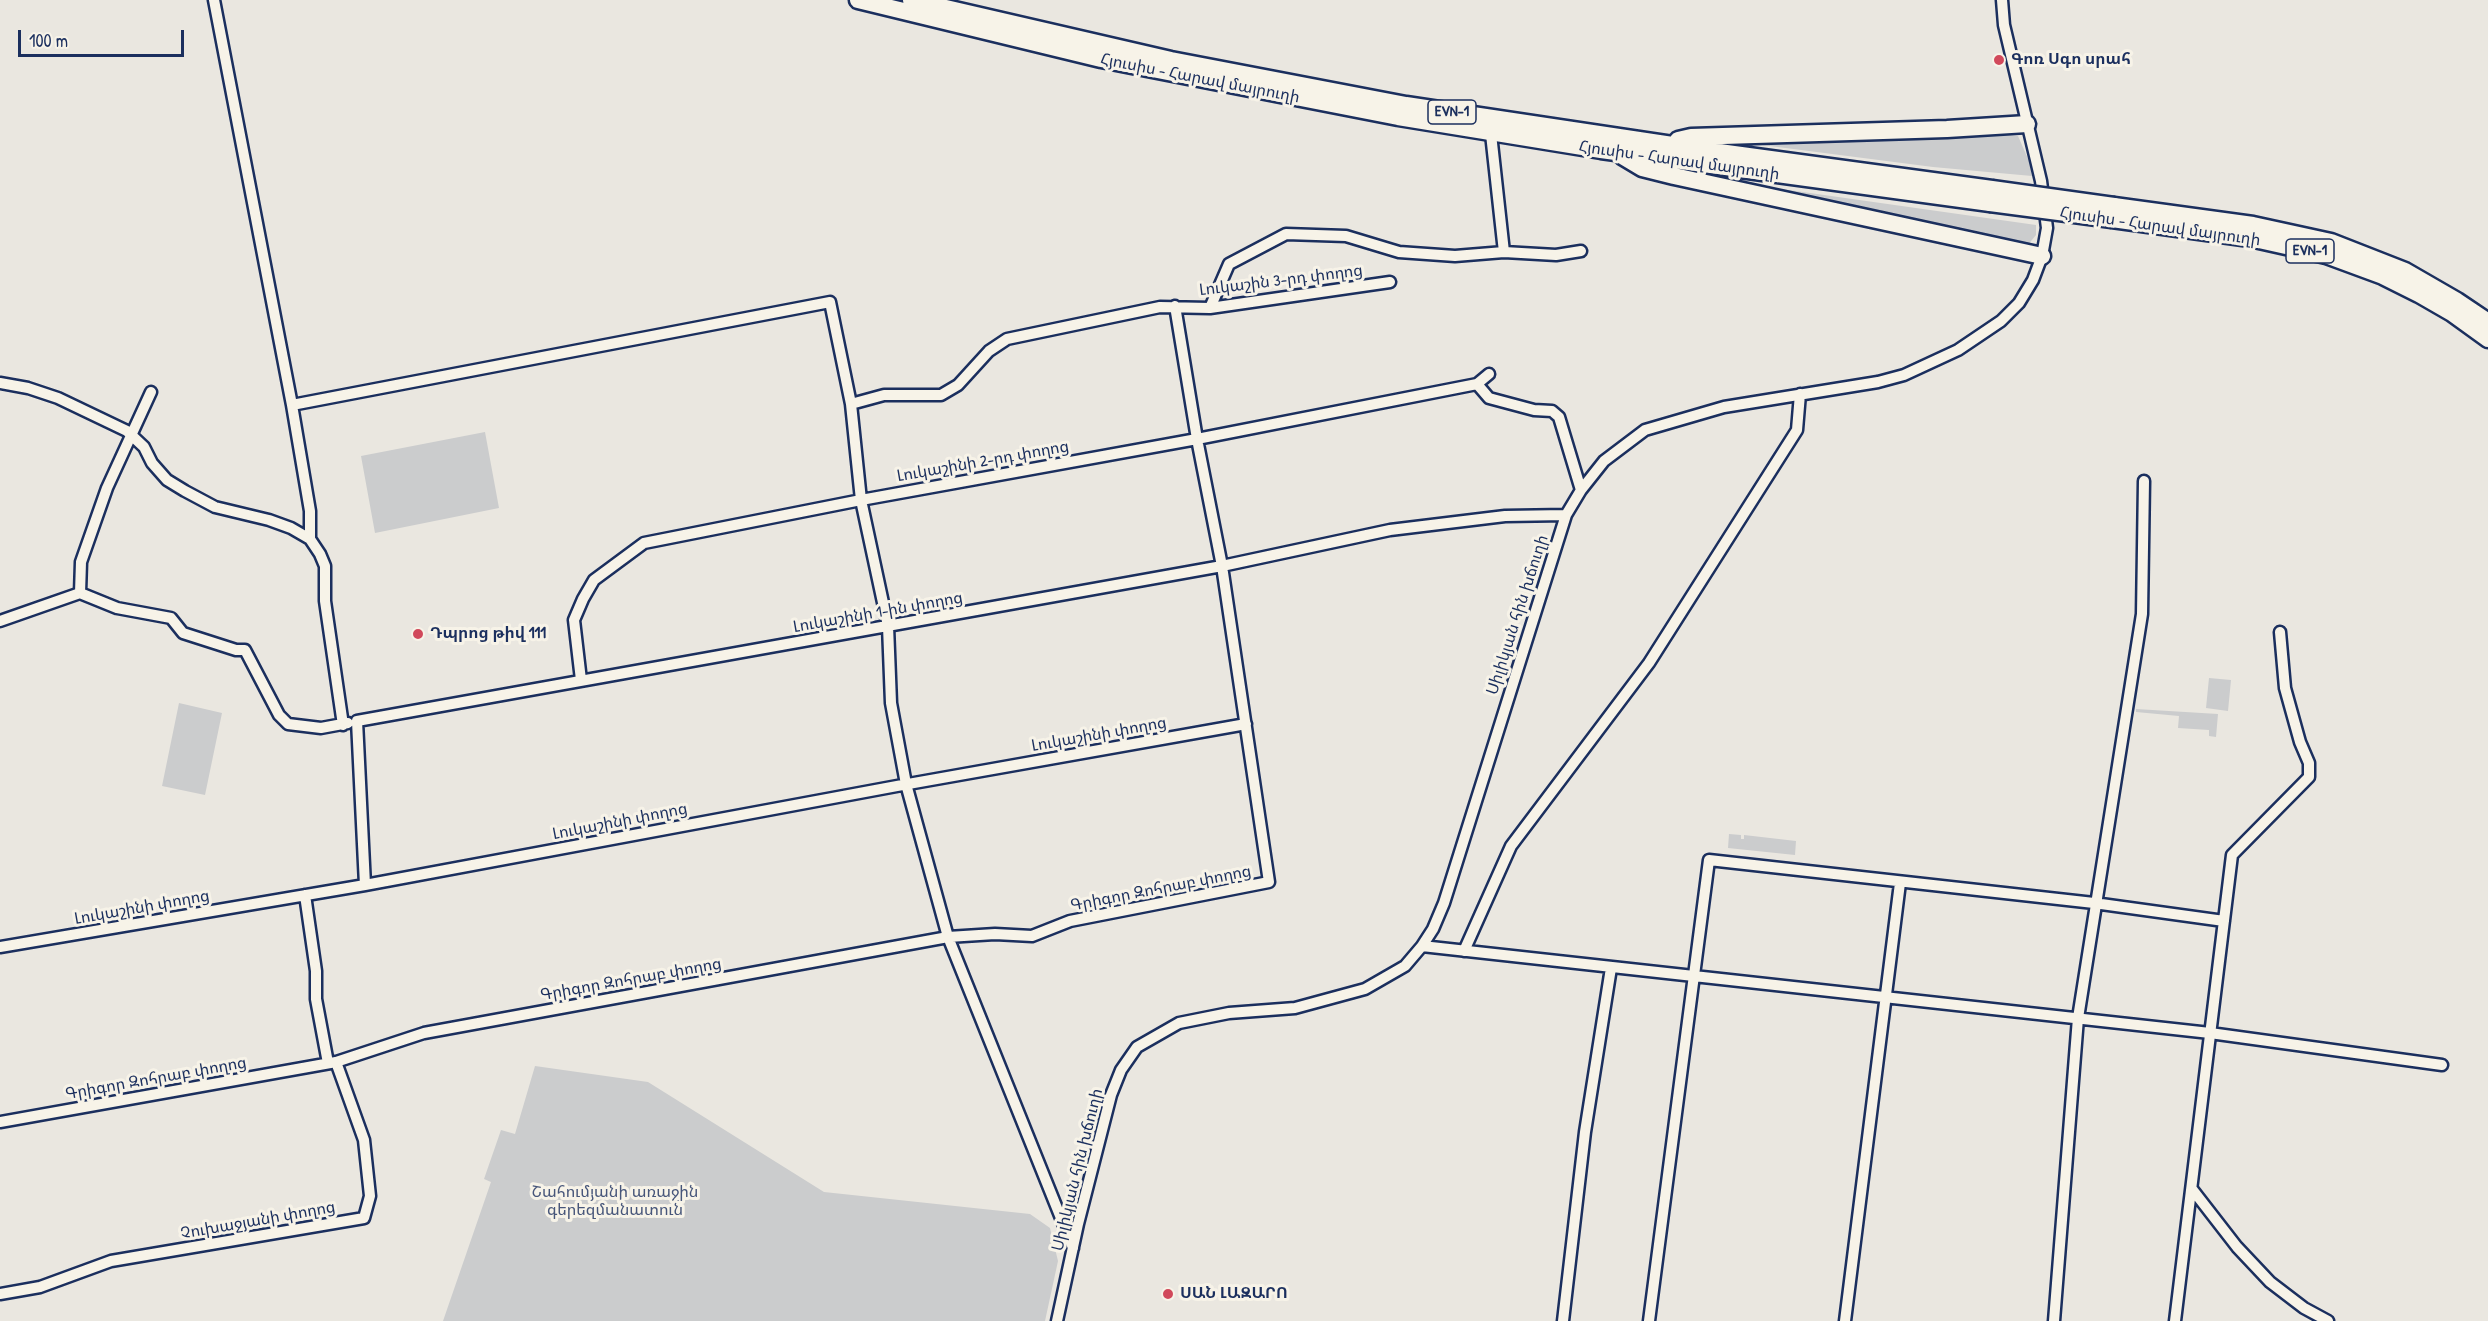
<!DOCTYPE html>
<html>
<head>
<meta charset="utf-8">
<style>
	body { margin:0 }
	#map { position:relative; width:2488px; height:1321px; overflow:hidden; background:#eae7e0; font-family:"Patrick Hand",sans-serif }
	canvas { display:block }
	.scale { position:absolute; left:18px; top:30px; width:166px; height:27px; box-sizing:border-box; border:3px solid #1b2f5e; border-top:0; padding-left:8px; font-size:18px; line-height:21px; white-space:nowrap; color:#1b2f5e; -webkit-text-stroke:4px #f7f3e8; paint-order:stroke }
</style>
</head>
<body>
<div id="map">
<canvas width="2488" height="1321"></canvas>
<div class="scale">100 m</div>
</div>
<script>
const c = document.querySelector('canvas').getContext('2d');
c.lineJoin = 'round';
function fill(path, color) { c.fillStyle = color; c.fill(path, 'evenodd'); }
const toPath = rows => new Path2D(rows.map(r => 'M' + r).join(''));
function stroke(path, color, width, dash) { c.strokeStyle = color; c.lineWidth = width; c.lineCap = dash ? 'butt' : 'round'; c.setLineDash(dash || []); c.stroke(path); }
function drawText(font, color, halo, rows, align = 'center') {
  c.font = font + ' "Patrick Hand","Noto Sans Armenian",sans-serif'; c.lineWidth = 6; c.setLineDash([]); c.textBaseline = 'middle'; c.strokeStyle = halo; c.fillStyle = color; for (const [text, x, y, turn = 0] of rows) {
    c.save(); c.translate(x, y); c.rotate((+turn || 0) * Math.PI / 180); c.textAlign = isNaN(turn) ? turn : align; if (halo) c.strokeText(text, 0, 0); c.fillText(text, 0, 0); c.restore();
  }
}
fill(toPath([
	[1995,133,2018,136,2029,161,2032,176,1933,167,1739,142],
	[1718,180,2036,225,2036,235,2027,246],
	[485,432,499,508,375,533,361,456],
	[2209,678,2231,680,2228,711,2206,708],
	[179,703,222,713,205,795,162,786],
	[2136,709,2218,714,2216,737,2209,736,2209,730,2178,728,2179,716,2136,712],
	[1729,834,1741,835,1741,839,1744,839,1744,835,1796,841,1795,855,1728,848],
	[535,1066,648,1082,824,1192,1030,1214,1050,1228,1058,1261,1045,1321,443,1321,491,1182,484,1179,501,1130,515,1134]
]), '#cbcccd');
const minor = toPath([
	[214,0,292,405,310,511,310,539],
	[1491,134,1504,252],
	[1210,308,1229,264,1286,234,1346,236,1399,252,1455,256,1504,252,1556,255,1581,251],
	[0,383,28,388,58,398,127,431,144,447,152,463,167,480,185,491,215,507,269,520,291,528,310,539,320,554,325,566,325,601,343,725],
	[1477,384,1489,398,1534,410,1552,411,1559,417,1581,490],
	[851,404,884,395,941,395,958,385,989,351,1007,339,1160,307,1210,308,1390,282],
	[292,405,830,302,851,404,861,500,888,626,891,703,906,784,948,937,1073,1248],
	[80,593,81,562,107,488,151,392],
	[0,621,80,593,117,608,171,618,183,633,236,650,245,650,279,715,288,724,321,728,348,723],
	[581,680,574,620,583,599,594,580,644,543,861,500,1197,439,1477,384,1489,374],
	[365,885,357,721,1222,566,1390,530,1505,516,1566,515],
	[305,895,316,971,316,999,328,1063],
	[1422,946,2210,1033,2442,1065],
	[0,947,365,885,897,786,1246,724],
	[1464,951,1511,846,1649,663,1797,430,1800,394],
	[0,1122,336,1062,424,1033,948,937,995,934,1032,936,1070,921,1269,882,1222,566,1197,439,1175,306],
	[2192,1189,2237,1247,2270,1282,2304,1308,2328,1321],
	[0,1294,40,1287,111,1261,364,1218,370,1196,364,1140,336,1062],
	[1057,1321,1078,1224,1111,1095,1121,1070,1137,1047,1179,1023,1229,1013,1295,1008,1365,989,1405,966,1422,946,1433,929,1444,903,1566,515,1581,490,1604,461,1645,430,1724,407,1878,382,1904,375,1958,350,2001,321,2019,303,2033,280,2042,256,2047,228,2041,181,2004,25,2002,0],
	[1563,1321,1585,1132,1611,968],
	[1649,1321,1709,860,2094,903,2224,921],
	[1845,1321,1900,883],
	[2054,1321,2078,1018,2142,614,2144,481],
	[2175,1321,2232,855,2309,777,2309,763,2300,742,2285,688,2280,632]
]);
const highway = toPath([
	[858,0,1101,59,1398,117,1601,150,1990,203],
	[911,0,1171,60,1406,105,1719,152,1992,189],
	[1678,140,1691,137,1947,129,2027,124],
	[1622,156,1642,168,1674,176,2042,256],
	[2114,206,2253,225,2331,242,2405,271,2457,301,2488,322],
	[2112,219,2250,238,2326,255,2383,276,2419,294,2452,313,2488,339]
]);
stroke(minor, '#1b2f5e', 15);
stroke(highway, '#1b2f5e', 21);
stroke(minor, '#f7f3e8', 10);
stroke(highway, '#f7f3e8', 16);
const highwayBridge = toPath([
	[1992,189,2114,206],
	[1990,203,2112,219]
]);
stroke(highwayBridge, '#1b2f5e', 21, []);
stroke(highwayBridge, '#f7f3e8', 16);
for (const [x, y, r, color] of [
	[1999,60,6,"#d1495b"],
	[418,634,6,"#d1495b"],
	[1168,1294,6,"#d1495b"]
]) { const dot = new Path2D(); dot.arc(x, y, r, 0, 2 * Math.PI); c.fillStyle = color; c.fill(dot); stroke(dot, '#f7f3e8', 2); }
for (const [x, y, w] of [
	[1452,112,48],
	[2310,251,48]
]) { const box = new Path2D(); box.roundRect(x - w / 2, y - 12, w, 24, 4.5); c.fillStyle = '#f7f3e8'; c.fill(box); stroke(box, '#1b2f5e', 1.5); }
drawText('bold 15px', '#1b2f5e', null, [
	["EVN-1",1452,112],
	["EVN-1",2310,251]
]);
drawText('bold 16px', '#1b2f5e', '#f7f3e8', [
	["Գոռ Սգո սրահ",2011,60],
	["Դպրոց թիվ 111",430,634],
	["ՍԱՆ ԼԱԶԱՐՈ",1180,1294]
], 'left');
drawText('16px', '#1b2f5e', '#f7f3e8', [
	["Հյուսիս - Հարավ մայրուղի",1200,79,11],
	["Հյուսիս - Հարավ մայրուղի",1679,161,8],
	["Հյուսիս - Հարավ մայրուղի",2160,227,8],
	["Լուկաշին 3-րդ փողոց",1281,281,-7],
	["Լուկաշինի 2-րդ փողոց",983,462,-10],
	["Լուկաշինի 1-ին փողոց",878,613,-10],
	["Սիլիկյան հին խճուղի",1518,615,-72],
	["Լուկաշինի փողոց",1099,735,-10],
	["Լուկաշինի փողոց",620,822,-11],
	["Գրիգոր Զոհրաբ փողոց",1161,889,-11],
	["Լուկաշինի փողոց",142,908,-10],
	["Գրիգոր Զոհրաբ փողոց",631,980,-10],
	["Գրիգոր Զոհրաբ փողոց",156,1079,-10],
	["Սիլիկյան հին խճուղի",1078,1170,-76],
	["Չուխաջյանի փողոց",258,1221,-10]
]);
drawText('16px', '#47567a', '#f7f3e8', [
	["Շահումյանի առաջին",615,1193],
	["գերեզմանատուն",615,1211]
]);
</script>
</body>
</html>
